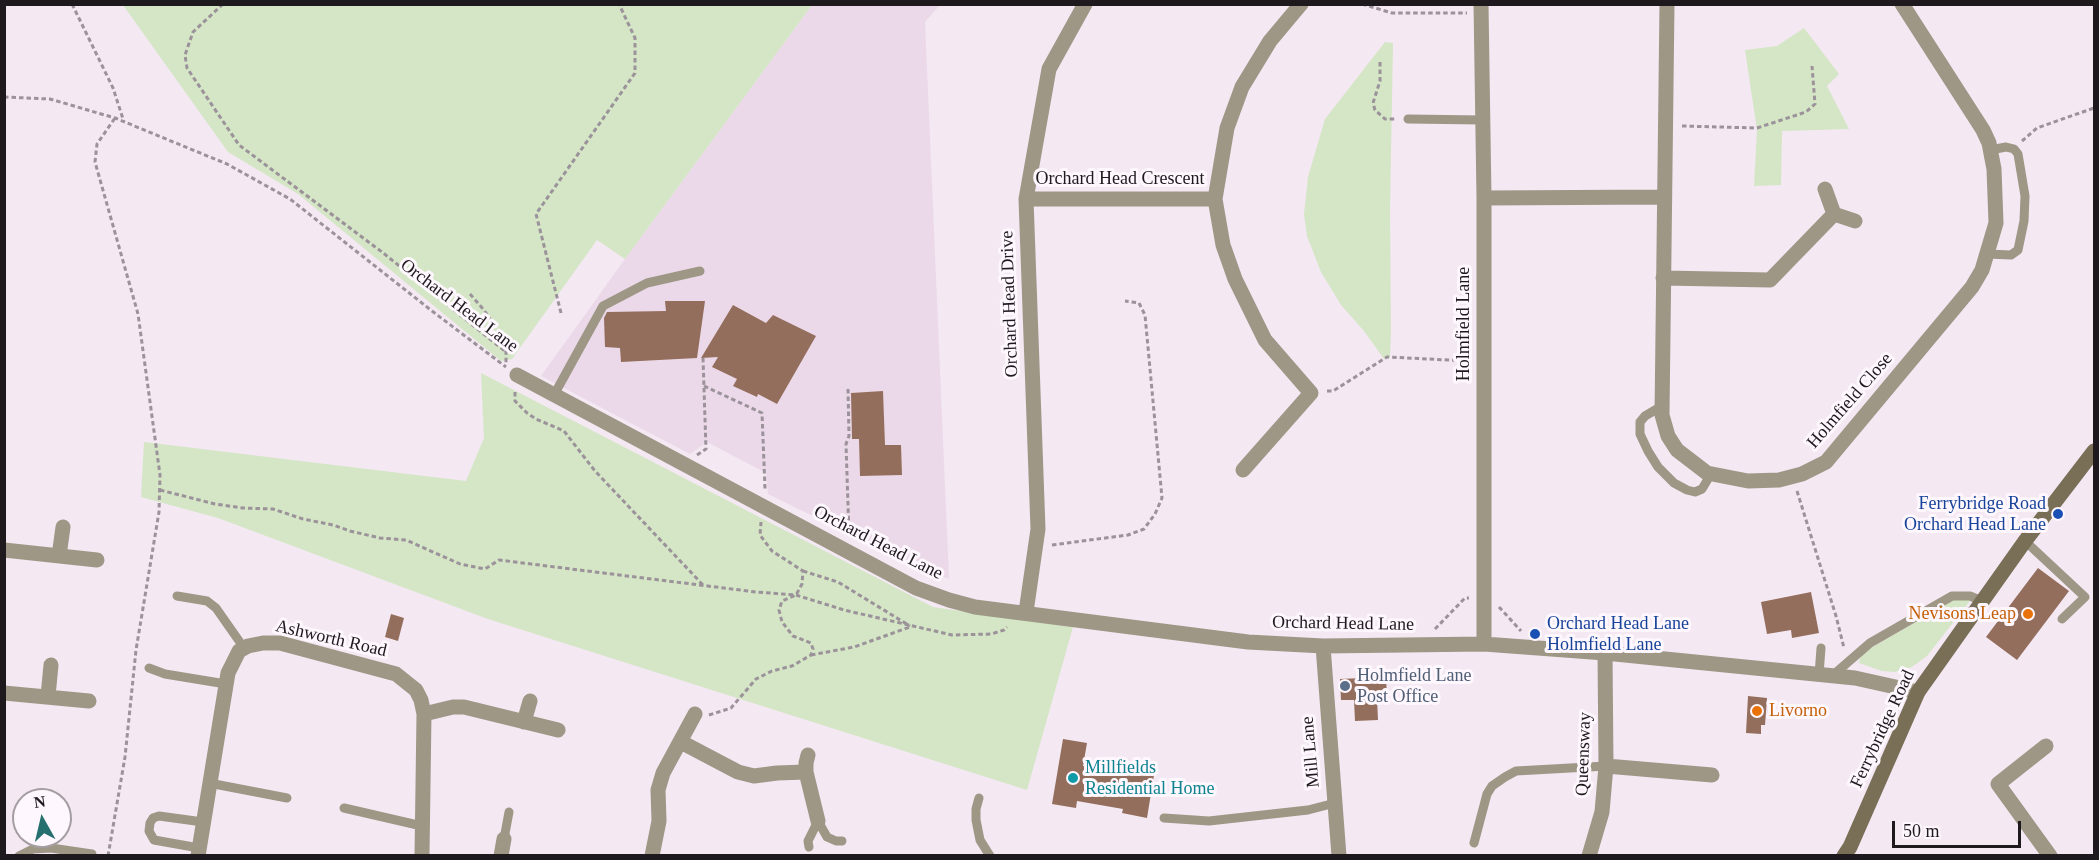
<!DOCTYPE html>
<html>
<head>
<meta charset="utf-8">
<style>
	body { margin:0 }
	#map { position:relative; width:2099px; height:860px; overflow:hidden; background:#f4e8f3; font-family:Georgia,serif }
	canvas { display:block }
	.frame { position:absolute; inset:0; border:6px solid #1e191d; pointer-events:none }
	.north { position:absolute; left:12px; top:788px; width:60px; height:60px; box-sizing:border-box; background:#fef7fd; border:2px solid #a49ea3; border-radius:50%; rotate:352deg; font-size:16px; font-weight:700; line-height:24px; text-align:center; color:#1e191d }
	.north::after { content:''; display:block; margin:auto; width:21px; height:27px; background:#25706f; clip-path:polygon(50% 0,100% 100%,50% 72%,0 100%) }
	.scale { position:absolute; left:1892px; top:821px; width:129px; height:27px; box-sizing:border-box; border:3px solid #1e191d; border-top:0; padding-left:8px; font-size:18px; line-height:21px; white-space:nowrap; color:#1e191d; -webkit-text-stroke:4px #fef7fd; paint-order:stroke }
</style>
</head>
<body>
<div id="map">
<canvas width="2099" height="860"></canvas>
<div class="frame"></div>
<div class="north">N</div>
<div class="scale">50 m</div>
</div>
<script>
const c = document.querySelector('canvas').getContext('2d');
c.lineJoin = 'round';
function fill(path, color) { c.fillStyle = color; c.fill(path, 'evenodd'); }
const toPath = rows => new Path2D(rows.map(r => 'M' + r).join(''));
function stroke(path, color, width, dash) { c.strokeStyle = color; c.lineWidth = width; c.lineCap = dash ? 'butt' : 'round'; c.setLineDash(dash || []); c.stroke(path); }
function drawText(font, color, halo, rows, align = 'center') {
  c.font = font + ' Georgia,serif'; c.lineWidth = 6; c.setLineDash([]); c.textBaseline = 'middle'; c.strokeStyle = halo; c.fillStyle = color; for (const [text, x, y, turn = 0] of rows) {
    c.save(); c.translate(x, y); c.rotate((+turn || 0) * Math.PI / 180); c.textAlign = isNaN(turn) ? turn : align; if (halo) c.strokeText(text, 0, 0); c.fillText(text, 0, 0); c.restore();
  }
}
fill(toPath([
	[937,4,939,6,925,22,949,579,922,570,768,494,766,473,707,442,690,454,541,376,625,259,812,5]
]), '#ebd9e9');
fill(toPath([
	[123,5,812,5,625,259,597,240,512,359,501,361,298,194,228,152],
	[1804,28,1839,74,1827,86,1849,129,1782,131,1781,185,1754,186,1757,130,1745,50,1777,46],
	[1385,42,1393,43,1390,211,1391,332,1390,357,1384,359,1364,331,1341,305,1321,272,1307,236,1304,214,1308,177,1325,119],
	[481,373,933,607,1073,627,1027,790,488,619,218,518,141,497,144,442,466,481,484,438],
	[1964,598,1970,601,1927,656,1912,667,1895,672,1882,671,1859,663,1860,657,1866,651,1955,599]
]), '#d4e6c5');
fill(toPath([
	[665,301,705,301,697,358,621,362,620,348,605,347,604,318,607,312,666,311],
	[733,305,766,323,773,315,816,336,777,404,758,394,757,397,733,386,737,379,712,367,718,357,701,358],
	[883,391,885,445,901,445,902,475,860,476,859,439,852,439,851,393],
	[2038,568,2069,591,2017,660,1986,637],
	[1811,592,1819,633,1792,638,1791,630,1767,634,1761,602],
	[391,614,404,618,398,641,385,637],
	[1386,677,1387,698,1377,698,1378,720,1355,721,1354,700,1341,700,1340,679],
	[1748,696,1767,698,1765,725,1761,725,1761,734,1746,733],
	[1063,739,1087,743,1083,766,1129,773,1129,771,1154,775,1147,818,1122,813,1123,809,1077,801,1076,808,1052,804]
]), '#946e5c');
stroke(toPath([
	[72,4,113,88,124,122],
	[223,4,193,32,185,55,187,68,239,145,382,252,506,352],
	[1362,4,1392,13,1467,13],
	[1380,62,1380,81,1373,103,1375,110,1385,119,1397,119],
	[4,97,50,99,115,118,227,164,290,199,432,311,506,367],
	[1682,126,1757,128,1806,112,1815,104,1812,66],
	[2022,141,2037,128,2094,108],
	[470,294,484,310,502,337,506,352,506,365],
	[561,313,536,214,635,73,635,38,619,4],
	[704,386,762,413,765,489],
	[848,389,849,436,846,444,849,535],
	[1327,391,1333,391,1387,357,1470,361],
	[515,392,515,401,527,413,536,419,564,431,595,471,703,585],
	[697,455,706,449,703,358],
	[160,490,215,504,243,508,273,509,303,519,333,525,350,531,380,538,406,540,460,564,485,569,499,560,756,592,796,595,844,610,952,635,991,634,1004,630,1007,627],
	[1797,491,1836,616,1844,648],
	[1052,545,1128,535,1144,529,1155,514,1162,498,1145,315,1139,303,1125,301],
	[803,571,838,582,910,626],
	[1499,607,1521,631],
	[1435,629,1465,598,1469,598],
	[811,655,854,647,910,627],
	[709,715,731,708,756,679,772,671,792,666,811,655,813,649,811,643,793,636,782,622,779,610,782,601,796,595,802,584,803,571,772,551,760,535,761,522],
	[108,856,125,757,136,650,159,512,160,475,138,314,95,162,97,144,115,118]
]), '#9b929a', 3, [4.5, 3]);
stroke(toPath([
	[1408,119,1482,120],
	[1987,254,2011,255,2018,250,2024,221,2025,196,2018,154,2014,149,2006,147,1990,150],
	[554,395,603,306,647,283,700,271],
	[1662,406,1645,416,1640,422,1640,434,1648,451,1658,467,1674,483,1687,490,1695,492,1702,489,1711,474],
	[2025,541,2085,597,2062,619],
	[177,596,207,601,216,608,244,648],
	[149,668,165,674,226,684],
	[1819,675,1821,648],
	[1832,676,1870,643,1952,596,1970,596,1982,601],
	[209,783,287,798],
	[979,798,976,809,976,820,980,840,990,856],
	[344,808,422,826],
	[1164,818,1209,821,1308,810,1335,803],
	[818,821,827,837,836,841,842,841],
	[504,839,509,812],
	[1474,843,1487,794,1492,786,1505,777,1516,771,1606,766],
	[809,847,808,841,818,821],
	[199,848,154,840,149,831,150,823,153,818,159,816,203,822],
	[19,856,33,849,51,848,92,854]
]), '#9e9786', 9);
stroke(toPath([
	[1481,4,1484,198,1484,644],
	[1667,4,1662,415,1668,436,1677,450,1707,473,1748,481,1779,480,1802,474,1826,462,1972,287,1982,270,1996,223,1994,169,1989,143,1983,130,1902,4],
	[1825,189,1834,214,1855,221],
	[1484,198,1664,197],
	[1026,199,1215,199],
	[1663,278,1770,280,1834,214],
	[517,375,916,588,949,600,975,607,1248,642,1323,646,1484,644,1605,653,1855,678,1918,692],
	[1243,470,1311,393,1265,340,1235,279,1223,245,1215,199,1227,128,1242,87,1270,41,1301,4],
	[4,550,97,560],
	[59,556,63,527],
	[1026,612,1038,529,1026,199,1049,69,1085,4],
	[1323,646,1339,856],
	[4,693,89,701],
	[48,696,51,665],
	[424,714,453,707,464,707,558,730],
	[524,722,530,701],
	[681,742,738,772,754,776,777,773,806,772],
	[2046,746,1998,784,2050,856],
	[808,755,806,763,806,772,818,821],
	[1606,766,1712,775],
	[198,856,228,673,239,651,248,646,263,643,280,643,396,674,416,690,421,700,424,714,422,856],
	[501,856,504,839],
	[652,856,659,821,658,790,663,773,695,714],
	[1589,856,1602,812,1606,766,1605,653]
]), '#9e9786', 15);
stroke(toPath([
	[1844,856,1850,847,1918,692,2025,541,2094,451]
]), '#796e56', 15);
for (const [x, y, r, color] of [
	[2058,514,6,"#1a4fb4"],
	[2028,614,6,"#e8710a"],
	[1535,634,6,"#1a4fb4"],
	[1345,686,6,"#5c6f8a"],
	[1757,711,6,"#e8710a"],
	[1073,778,6,"#0f9aa8"]
]) { const dot = new Path2D(); dot.arc(x, y, r, 0, 2 * Math.PI); c.fillStyle = color; c.fill(dot); stroke(dot, '#fef7fd', 2); }
drawText('18px', '#1e191d', '#fef7fd', [
	["Orchard Head Crescent",1120,179],
	["Orchard Head Drive",1010,304,-92],
	["Orchard Head Lane",459,306,37],
	["Holmfield Lane",1464,324,-90],
	["Holmfield Close",1850,401,-49],
	["Orchard Head Lane",878,543,27],
	["Orchard Head Lane",1343,624,1],
	["Ashworth Road",331,639,13],
	["Ferrybridge Road",1883,729,-65],
	["Mill Lane",1311,752,-95],
	["Queensway",1584,754,-88]
]);
drawText('18px', '#164399', '#fef7fd', [
	["Ferrybridge Road",2046,504],
	["Orchard Head Lane",2046,525],
	["Orchard Head Lane",1547,624,"left"],
	["Holmfield Lane",1547,645,"left"]
], 'right');
drawText('18px', '#c56008', '#fef7fd', [
	["Nevisons Leap",2016,614],
	["Livorno",1769,711,"left"]
], 'right');
drawText('18px', '#4e5e75', '#fef7fd', [
	["Holmfield Lane",1357,676],
	["Post Office",1357,697]
], 'left');
drawText('18px', '#0d838f', '#fef7fd', [
	["Millfields",1085,768],
	["Residential Home",1085,789]
], 'left');
</script>
</body>
</html>
